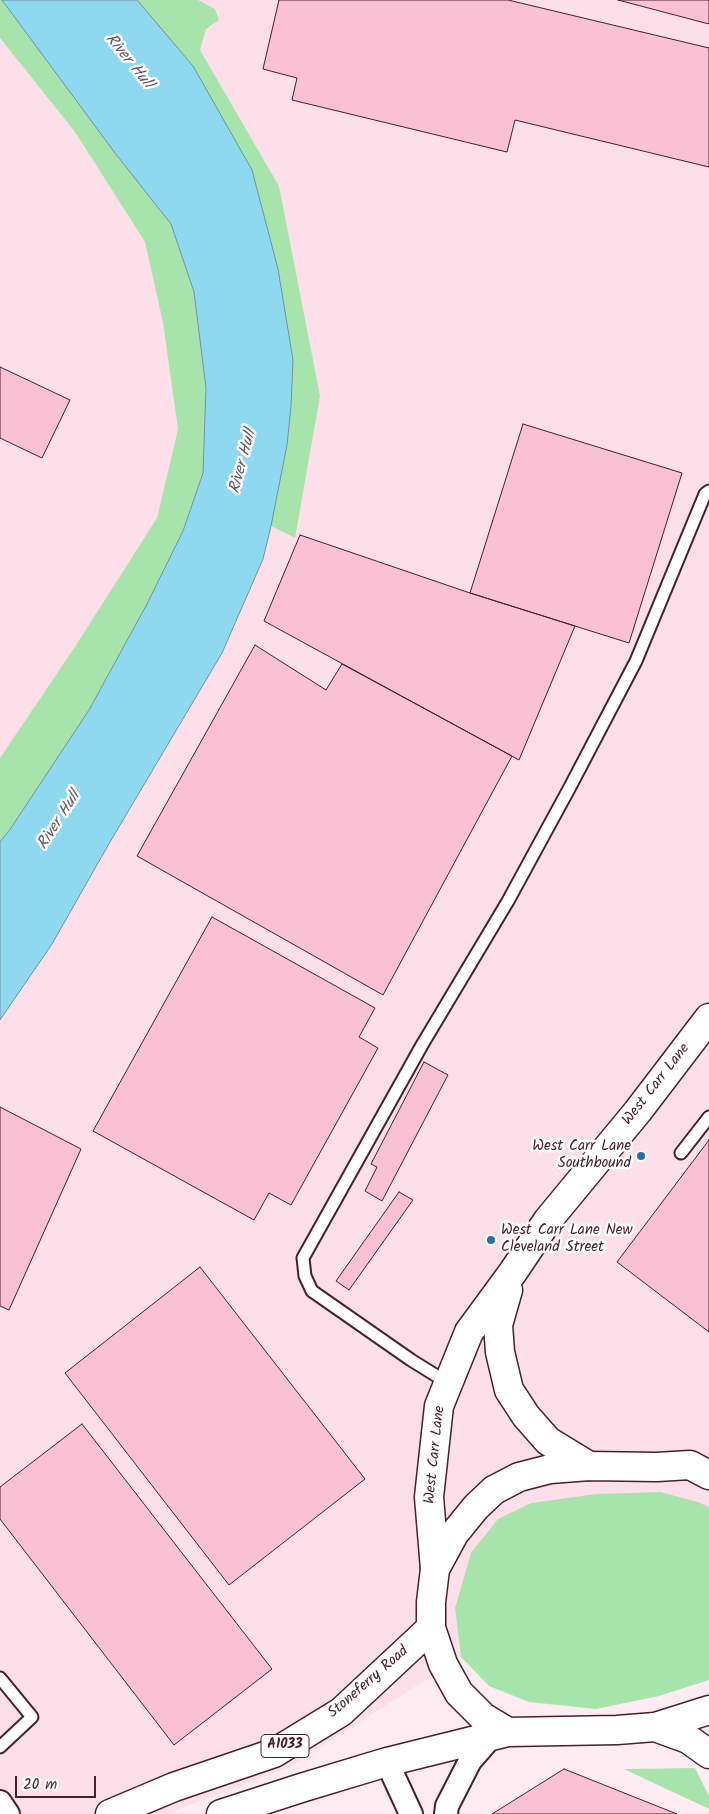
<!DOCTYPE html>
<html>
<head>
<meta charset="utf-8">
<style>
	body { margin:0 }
	#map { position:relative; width:709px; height:1814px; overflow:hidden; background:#feecf2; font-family:Kalam,sans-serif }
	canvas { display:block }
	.scale { position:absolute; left:15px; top:1776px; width:81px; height:22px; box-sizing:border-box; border:2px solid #4a1f2b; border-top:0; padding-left:6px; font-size:15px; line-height:18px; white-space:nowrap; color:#4a1f2b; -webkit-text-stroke:4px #fff; paint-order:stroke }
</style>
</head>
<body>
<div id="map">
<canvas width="709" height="1814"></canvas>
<div class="scale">20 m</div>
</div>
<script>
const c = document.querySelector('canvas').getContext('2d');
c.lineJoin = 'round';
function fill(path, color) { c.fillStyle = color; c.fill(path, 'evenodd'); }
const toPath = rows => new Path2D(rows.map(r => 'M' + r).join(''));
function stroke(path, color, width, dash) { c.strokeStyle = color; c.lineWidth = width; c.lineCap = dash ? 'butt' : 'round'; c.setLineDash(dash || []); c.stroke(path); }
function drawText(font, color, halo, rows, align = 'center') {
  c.font = font + ' Kalam,sans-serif'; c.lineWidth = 5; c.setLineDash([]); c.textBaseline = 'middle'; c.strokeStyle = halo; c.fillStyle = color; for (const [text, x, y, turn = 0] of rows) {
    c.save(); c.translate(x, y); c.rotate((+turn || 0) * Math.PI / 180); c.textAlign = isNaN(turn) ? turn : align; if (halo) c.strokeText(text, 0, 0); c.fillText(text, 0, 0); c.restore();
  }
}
fill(toPath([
	[198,0,709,0,709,1507,698,1502,455,1608,461,1657,290,1767,166,1814,0,1814,0,1020,52,944,110,842,222,653,263,559,271,526,295,538,279,186,200,50,206,29,214,24],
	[0,38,75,132,145,242,163,323,178,429,157,518,78,642,0,758]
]), '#fddfe9');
fill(toPath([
	[0,0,2,0,171,224,194,292,206,388,203,473,183,531,147,604,89,710,11,828,0,842,0,758,78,642,157,518,178,429,163,323,145,242,75,132,0,38],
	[137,0,198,0,215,9,219,20,206,29,200,50,279,186,320,396,295,538,271,526,278,486,293,360,285,315],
	[660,1492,698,1502,709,1507,709,1680,659,1696,596,1709,529,1702,489,1686,461,1657,455,1608,471,1553,498,1519,531,1503,597,1494],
	[695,1768,709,1796,709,1809,624,1769]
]), '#a7e4ab');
const water = toPath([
	[2,0,137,0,193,66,252,170,278,269,293,360,291,406,287,445,271,526,263,559,222,653,110,842,52,944,0,1020,0,842,11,828,89,710,147,604,183,531,203,473,206,388,194,292,171,224,115,153,2,0]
]);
fill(water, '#8fd9f0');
stroke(water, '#738fa1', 1);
const building = toPath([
	[279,0,508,0,709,48,709,167,515,120,507,152,292,100,297,78,263,69,279,0],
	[618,0,709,0,709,24,618,0],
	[0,367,70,400,42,458,0,438,0,367],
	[523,424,682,473,629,643,470,593,523,424],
	[300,535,470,593,575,626,519,760,264,621,300,535],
	[255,645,326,690,342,664,512,756,383,995,137,856,255,645],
	[212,917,375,1008,359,1037,378,1048,291,1205,269,1193,254,1220,93,1131,212,917],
	[424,1062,448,1075,382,1201,365,1191,377,1167,371,1164,424,1062],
	[0,1107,81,1149,9,1310,0,1306,0,1107],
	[709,1140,709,1332,617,1262,709,1140],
	[399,1192,413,1200,349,1290,336,1281,399,1192],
	[200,1267,365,1479,229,1585,65,1373,200,1267],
	[82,1424,272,1669,174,1745,0,1519,0,1487,82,1424],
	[564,1769,677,1814,492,1814,564,1769]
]);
fill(building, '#fac1d4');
stroke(building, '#4a1f2b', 1);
const lane = toPath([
	[681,1153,709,1117],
	[448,1383,411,1360,312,1291,305,1276,303,1258,422,1045,508,901,570,787,636,661,705,494,709,491],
	[0,1678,32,1717,0,1747]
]);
const street = toPath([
	[387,1762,411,1814],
	[0,1802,8,1814],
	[446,1814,447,1806,470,1761,491,1737]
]);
const secondary = toPath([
	[508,1290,498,1325,500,1352,509,1390,526,1416,548,1441,589,1466],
	[435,1569,429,1497,439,1406,469,1332,513,1272,548,1220,638,1111,709,1018],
	[655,1727,688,1739,709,1754]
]);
const highway = toPath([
	[709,1475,690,1465,657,1467,589,1466,550,1469,519,1477,494,1490,476,1507,454,1534,435,1569,431,1602,431,1628,443,1664,459,1693,483,1717,508,1732,617,1730,655,1727,709,1710],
	[110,1814,174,1787,274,1753,341,1712,431,1628],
	[221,1814,301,1788,387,1762,508,1732]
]);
stroke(lane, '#4a1f2b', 15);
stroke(street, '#4a1f2b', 26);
stroke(secondary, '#4a1f2b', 31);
stroke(highway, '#4a1f2b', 31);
stroke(lane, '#fff', 11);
stroke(street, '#fff', 22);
stroke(secondary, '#fff', 28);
stroke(highway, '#fff', 28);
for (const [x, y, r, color] of [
	[641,1156,5,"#1f6fb2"],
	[491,1240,5,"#1f6fb2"]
]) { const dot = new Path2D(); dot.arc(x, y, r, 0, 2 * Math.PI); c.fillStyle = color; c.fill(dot); stroke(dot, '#fff', 2); }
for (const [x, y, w] of [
	[285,1746,48]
]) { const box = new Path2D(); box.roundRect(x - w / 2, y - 11.5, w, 23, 4); c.fillStyle = '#fff'; c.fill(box); stroke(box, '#4a1f2b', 1); }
drawText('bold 14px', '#4a1f2b', null, [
	["A1033",285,1746]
]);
drawText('15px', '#4a1f2b', '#fff', [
	["West Carr Lane",657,1085,-52],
	["West Carr Lane",436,1455,-84],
	["Stoneferry Road",369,1683,-41]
]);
drawText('15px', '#4a1f2b', '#fff', [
	["West Carr Lane",631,1147],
	["Southbound",631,1164],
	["West Carr Lane New",501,1231,"left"],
	["Cleveland Street",501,1248,"left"]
], 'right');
drawText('italic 16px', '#5f5766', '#fff', [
	["River Hull",128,62,51],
	["River Hull",244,462,-75],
	["River Hull",60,821,-57]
]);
</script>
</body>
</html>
